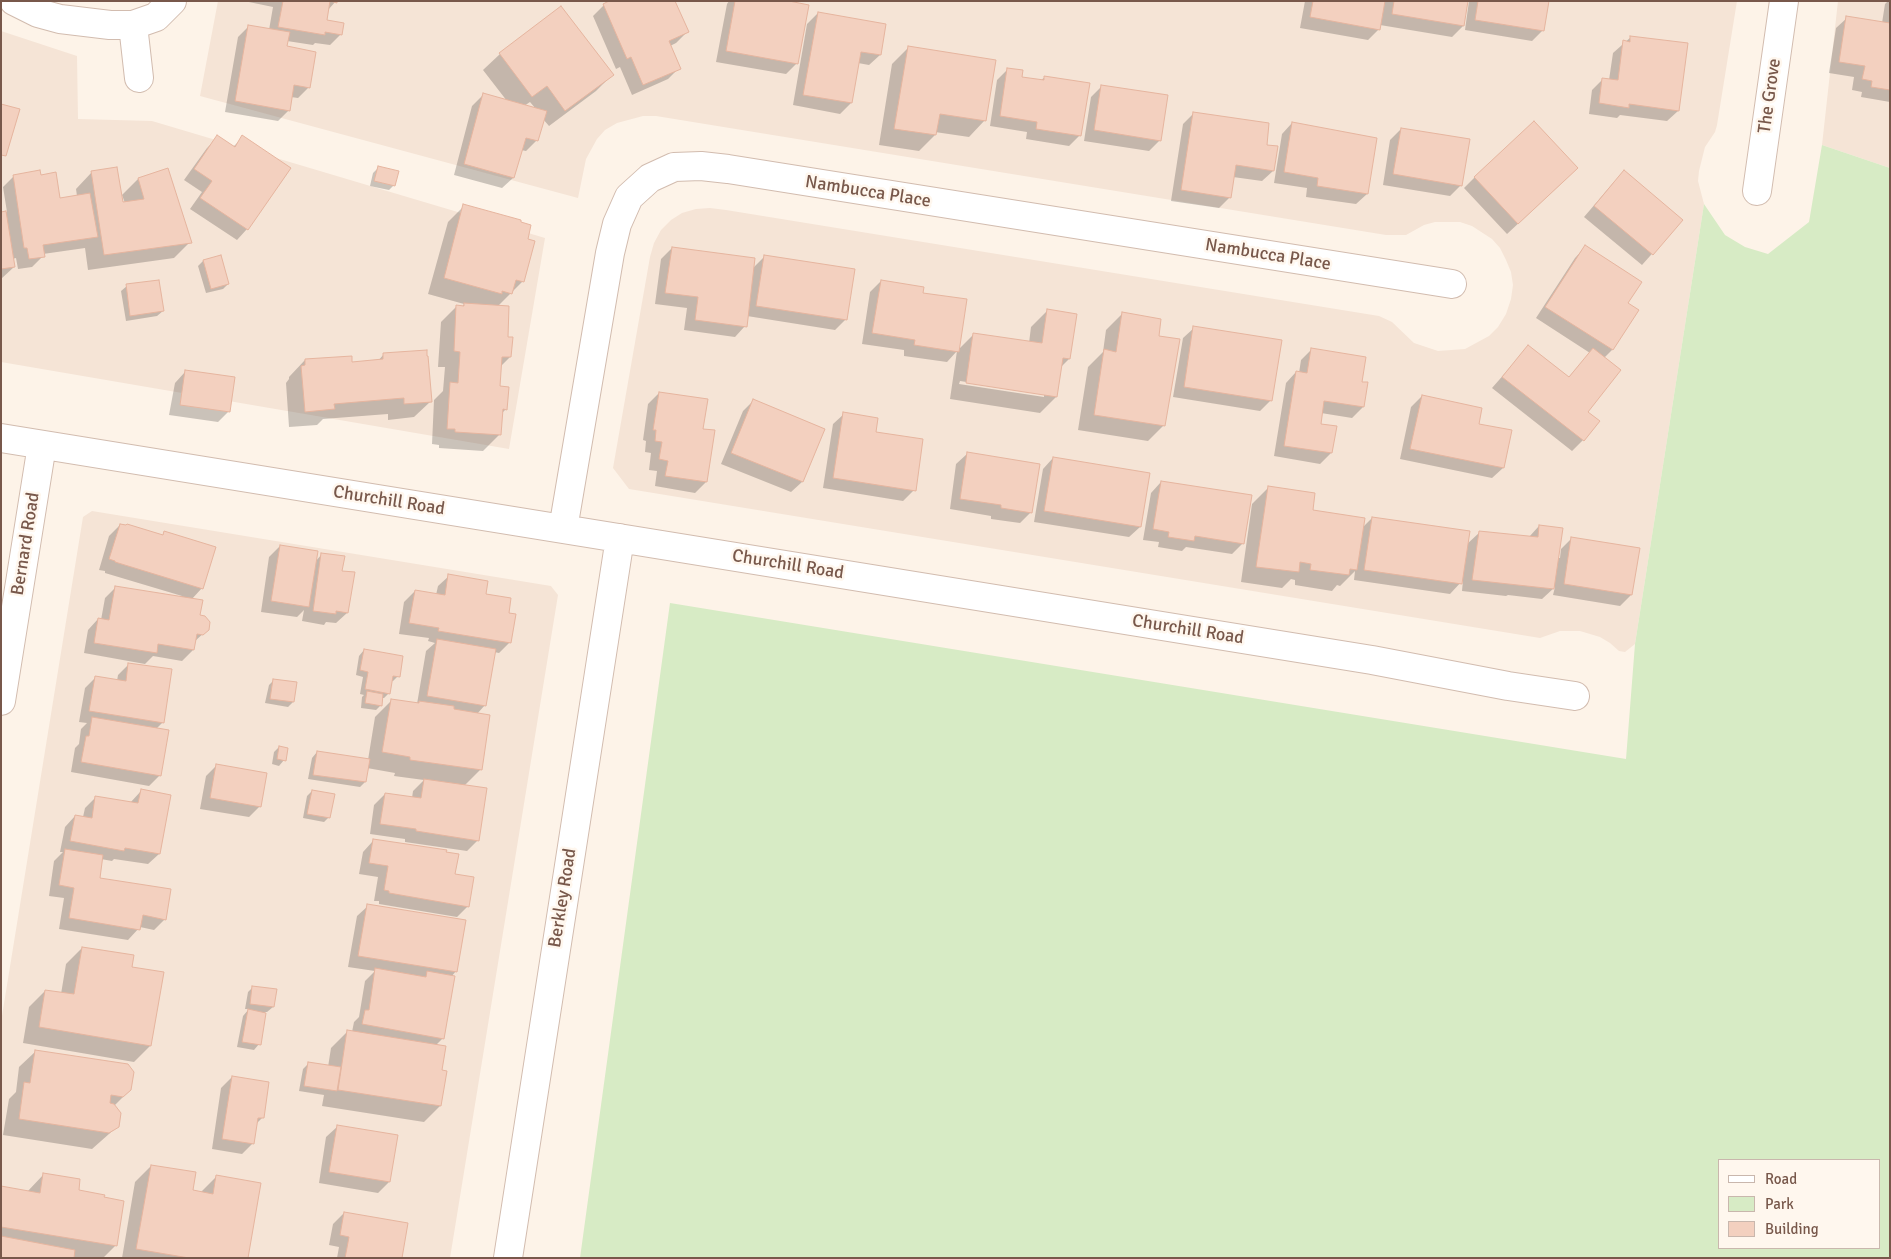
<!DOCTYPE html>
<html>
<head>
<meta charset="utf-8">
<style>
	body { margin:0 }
	#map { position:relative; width:1891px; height:1259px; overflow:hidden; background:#fdf3e8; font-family:Signika,sans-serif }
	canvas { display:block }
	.frame { position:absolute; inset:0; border:2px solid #78584b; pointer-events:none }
	.legend { position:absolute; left:1718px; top:1159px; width:162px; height:90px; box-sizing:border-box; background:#fff7ee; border:1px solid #c9b7ad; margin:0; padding:6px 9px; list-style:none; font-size:15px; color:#78584b }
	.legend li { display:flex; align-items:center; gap:10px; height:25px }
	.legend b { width:25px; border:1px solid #c9b7ad }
</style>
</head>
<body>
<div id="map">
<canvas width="1891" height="1259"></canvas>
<div class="frame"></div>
<ul class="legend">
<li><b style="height:6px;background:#fff"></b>Road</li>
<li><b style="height:14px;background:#d7ebc5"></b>Park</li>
<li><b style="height:14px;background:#f3d0bf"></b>Building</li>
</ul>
</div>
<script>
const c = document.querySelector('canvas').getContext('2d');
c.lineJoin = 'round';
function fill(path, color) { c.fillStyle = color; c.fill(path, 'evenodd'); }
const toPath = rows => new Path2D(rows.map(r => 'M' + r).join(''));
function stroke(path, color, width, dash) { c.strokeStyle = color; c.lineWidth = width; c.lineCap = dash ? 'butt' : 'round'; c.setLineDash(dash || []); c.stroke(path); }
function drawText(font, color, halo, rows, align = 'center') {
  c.font = font + ' Signika,sans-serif'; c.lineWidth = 5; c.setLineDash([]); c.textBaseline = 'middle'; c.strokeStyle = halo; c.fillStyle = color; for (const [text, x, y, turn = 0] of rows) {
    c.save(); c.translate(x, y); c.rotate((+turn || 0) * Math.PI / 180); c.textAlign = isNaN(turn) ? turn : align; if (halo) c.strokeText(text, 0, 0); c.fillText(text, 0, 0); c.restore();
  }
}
fill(toPath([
	[218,1,1737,1,1717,125,1715,132,1705,147,1699,171,1698,181,1704,204,1635,644,1625,652,1619,651,1610,643,1600,637,1580,631,1560,631,1540,638,629,489,613,468,650,257,654,243,661,230,671,220,682,213,696,209,710,208,726,210,1379,316,1392,322,1414,343,1438,351,1465,349,1489,336,1498,327,1506,314,1511,299,1513,285,1511,272,1506,260,1500,248,1492,239,1472,226,1460,222,1435,222,1424,225,1406,235,1386,235,656,116,643,116,617,123,605,130,597,139,586,159,578,198,200,96],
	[1838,1,1890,1,1890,168,1822,145],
	[1,31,77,56,78,119,152,121,545,238,509,449,1,362],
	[92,511,551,586,558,595,450,1258,1,1258,1,1022,83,517]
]), '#f5e4d6');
fill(toPath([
	[1822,145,1890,168,1890,1258,580,1258,670,603,1626,759,1635,644,1704,204,1725,235,1745,247,1768,254,1809,222],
	[1720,1160,1880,1160,1880,1248,1720,1248]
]), '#d7ebc5');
fill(toPath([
	[244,1,336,1,328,10,326,21,341,34,330,45,315,43,313,45,287,41,286,47,308,88,298,98,291,97,289,110,278,121,225,112,238,37,249,26,269,30,273,7],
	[729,1,783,1,797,63,786,74,716,62,727,4],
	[1305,1,1467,1,1463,26,1452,37,1380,25,1379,29,1368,40,1300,28],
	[1469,1,1548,1,1543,30,1532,41,1465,30],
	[1888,1,1890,1,1890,102,1861,97,1862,92,1852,90,1854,77,1829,73,1836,28,1847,18,1882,23,1885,4],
	[604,5,687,32,676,43,670,46,679,68,668,79,632,95,620,67,616,69,593,16],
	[561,8,612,75,596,91,549,126,543,119,537,140,526,151,521,150,513,178,502,188,454,175,472,106,483,95,507,101,483,70,500,54],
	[530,102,536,109,524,106],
	[818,13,880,55,869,65,858,63,851,103,840,114,793,105,807,24],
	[1631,37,1678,111,1667,121,1620,115,1617,118,1589,114,1592,90,1603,79,1609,80,1613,53],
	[908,48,985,120,969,137,935,132,935,135,919,151,879,145,892,64],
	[1008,69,1021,78,1040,81,1045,77,1080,135,1069,146,1026,139,1027,132,990,126,997,80],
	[1102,86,1160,140,1149,151,1084,141,1091,97],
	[1194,113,1265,146,1273,171,1262,181,1233,177,1230,197,1219,208,1171,201,1183,124],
	[1292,123,1367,194,1356,204,1306,197,1307,188,1274,183,1282,134],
	[1401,129,1461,185,1450,196,1383,185,1390,140],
	[218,137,233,147,243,137,247,229,237,240,190,209,202,192,184,180,207,148],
	[378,168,394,185,389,190,370,186,373,173],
	[92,172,122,203,125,203,122,195,138,179,190,242,174,258,88,270,85,248,43,254,43,256,32,267,18,269,16,258,12,259,14,267,1,279,1,213,7,212,3,187,14,176,40,176,59,199,77,196,76,189],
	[1475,177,1566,179,1507,234,1464,188],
	[1614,182,1682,220,1642,265,1584,217],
	[464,206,526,240,523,281,498,306,510,357,500,367,499,387,506,409,501,414,499,435,483,451,439,448,439,445,432,444,434,400,443,391,445,367,438,367,441,322,457,306,462,307,464,304,428,294,448,222],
	[1585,247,1627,304,1637,311,1612,350,1604,358,1586,412,1583,440,1572,451,1492,388,1528,347,1568,378,1590,353,1536,318,1575,258],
	[672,248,753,268,765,256,846,319,835,330,747,316,745,326,735,337,684,330,687,308,655,304,661,259],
	[220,256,228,284,223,289,206,293,198,266,203,261],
	[881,281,922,294,958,350,974,334,1029,343,1031,327,1048,310,1069,359,1061,367,1056,397,1040,413,950,399,957,351,947,362,904,356,904,350,862,344,870,292],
	[960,381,1044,394,1044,397,959,384],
	[127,286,163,311,157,316,126,321,121,291],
	[1123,313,1164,425,1148,441,1078,430,1088,367,1103,352,1106,330],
	[1194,328,1271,400,1260,411,1173,397,1183,338],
	[1312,349,1361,383,1367,383,1363,407,1352,418,1321,413,1320,425,1331,453,1320,464,1274,456,1286,383,1296,372,1299,373,1301,360],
	[384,354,431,401,414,417,388,420,388,414,323,419,317,425,289,427,286,383,289,379,289,377,305,360,351,363,378,361],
	[185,372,228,412,218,422,169,415,175,383],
	[659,393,702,430,706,482,695,493,655,486,657,471,649,470,651,453,645,452,646,441,643,440,648,404],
	[1422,396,1477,425,1503,468,1492,478,1400,459,1411,407],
	[754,400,824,429,802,482,791,492,721,464,743,411],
	[844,414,874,433,914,490,903,501,823,488,833,424],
	[967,454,1031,512,1020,523,991,519,991,516,950,509,956,464],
	[1053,458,1140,527,1129,537,1034,522,1043,469],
	[1161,482,1243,543,1232,554,1186,547,1182,551,1158,547,1159,542,1143,540,1151,493],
	[1268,488,1311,511,1362,528,1372,518,1466,545,1480,532,1529,537,1539,526,1557,558,1560,558,1561,549,1572,538,1638,549,1631,595,1620,606,1553,595,1555,587,1542,599,1508,595,1506,596,1462,591,1463,580,1450,594,1354,580,1355,571,1340,586,1337,585,1332,591,1295,585,1295,580,1291,579,1282,588,1241,582,1252,504],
	[120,525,162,536,165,533,202,588,191,600,207,630,194,642,193,650,182,661,153,656,145,664,84,653,88,630,98,619,101,620,105,598,116,587,181,598,182,596,105,573,105,571,99,570,109,536],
	[280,546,315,562,322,554,341,572,347,613,336,623,326,622,324,625,302,621,304,610,297,617,261,612,269,557],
	[449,576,485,595,508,614,510,642,499,653,494,652,485,705,477,714,488,716,480,770,464,786,478,840,467,851,405,842,405,839,370,834,374,805,385,794,412,798,413,791,424,780,394,776,395,773,367,768,365,782,360,787,308,779,312,758,317,752,368,760,375,717,391,701,417,704,426,651,435,643,428,641,429,638,399,634,404,602,415,591,436,595,438,586],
	[364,650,398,676,393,681,391,681,389,693,384,698,382,698,381,705,376,710,361,708,362,697,364,695,360,694,363,677,356,675,359,656],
	[129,664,163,722,156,729,160,775,149,786,71,772,75,748,79,744,81,729,87,723,79,722,85,688,96,677,117,681,118,675],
	[274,680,293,702,288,707,265,703,269,685],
	[279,747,284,760,279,766,272,764,274,752],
	[217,765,260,806,249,817,200,809,206,776],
	[141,791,159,854,148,864,114,859,112,861,101,859,98,879,165,919,154,930,140,927,128,940,59,929,64,898,49,896,54,861,63,852,60,852,65,827,75,816,83,817,85,808,96,797,130,803],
	[312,791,329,817,324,822,303,818,307,796],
	[373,841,454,875,468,906,457,917,379,904,379,901,374,901,378,877,359,874,363,852],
	[368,906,456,971,451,977,443,1038,436,1045,440,1072,440,1106,424,1122,322,1106,324,1095,299,1091,303,1069,308,1064,328,1067,331,1048,347,1032,352,1032,354,1022,359,1017,365,981,375,971,348,967,357,916],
	[82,948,131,968,150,1046,134,1062,23,1043,29,1007,45,991,61,994,66,964],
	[253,987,273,1007,267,1012,265,1012,259,1044,254,1050,237,1047,243,1016,249,1009,245,1009,248,992],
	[36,1051,130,1090,114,1106,118,1126,92,1149,3,1135,9,1099,16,1092,19,1067],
	[232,1077,262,1118,256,1124,253,1143,242,1154,212,1149,221,1088],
	[337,1127,389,1182,378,1193,319,1183,326,1137],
	[151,1166,191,1191,200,1193,216,1177,247,1258,122,1258,135,1182],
	[44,1174,78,1191,116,1245,103,1258,1,1258,1,1188,27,1192],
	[344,1213,401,1258,337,1258,339,1247,329,1245,333,1224]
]), '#0003');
const building = toPath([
	[283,1,337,1,337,3,330,1,327,20,344,23,342,35,325,32,325,35,278,27,283,1],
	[609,1,675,1,689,32,669,41,681,69,643,85,631,57,627,59,603,4,609,1],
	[735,1,789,1,809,5,798,64,726,51,735,1],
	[1313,1,1385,1,1380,30,1310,17,1313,1],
	[1394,1,1468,1,1464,26,1392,14,1394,1],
	[1478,1,1549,1,1544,31,1475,20,1478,1],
	[561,6,614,75,565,111,547,86,532,97,499,53,561,6],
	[818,12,886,24,881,55,861,52,852,103,803,95,818,12],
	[1846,16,1890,23,1890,90,1871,87,1872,81,1862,79,1865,66,1839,62,1846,16],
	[248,25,290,32,287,46,316,52,310,88,294,85,290,111,235,101,248,25],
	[1630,36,1688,43,1679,111,1629,104,1629,108,1599,103,1602,78,1618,80,1623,40,1630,42,1630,36],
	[908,46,996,60,986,121,940,114,936,135,894,129,908,46],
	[1007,68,1023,70,1022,77,1044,80,1044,76,1090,83,1081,136,1036,129,1037,122,1000,116,1007,68],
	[1101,85,1168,95,1161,141,1094,130,1101,85],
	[483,93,547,111,538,141,526,138,514,178,464,164,483,93],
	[1,104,20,109,6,156,1,155,1,104],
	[1193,112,1269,123,1267,145,1278,146,1274,171,1236,165,1231,198,1181,190,1193,112],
	[1534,121,1578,168,1518,224,1474,177,1534,121],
	[1292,122,1377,138,1368,194,1317,186,1318,178,1284,172,1292,122],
	[1401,128,1470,139,1462,186,1393,174,1401,128],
	[217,135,235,147,242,135,291,168,248,230,200,198,212,181,194,169,217,135],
	[378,166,399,171,395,186,374,181,378,166],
	[117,167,123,202,144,199,138,178,168,168,192,243,104,255,91,171,117,167],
	[40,170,41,175,56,172,60,198,90,193,98,237,43,245,45,257,29,259,27,248,24,248,13,175,40,170],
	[1624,170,1683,220,1653,255,1594,206,1624,170],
	[463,204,521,220,521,222,531,225,528,239,535,241,524,282,516,280,512,294,502,291,502,294,444,278,463,204],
	[6,211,15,267,1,269,1,212,6,211],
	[1585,245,1642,282,1628,303,1639,310,1613,350,1545,307,1585,245],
	[672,247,755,258,747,327,695,320,698,297,665,293,672,247],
	[221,255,229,284,211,289,203,260,221,255],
	[764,255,855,269,847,320,756,306,764,255],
	[159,280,164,311,130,316,126,284,159,280],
	[881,280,924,287,923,293,967,299,959,352,914,345,915,340,872,333,881,280],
	[464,303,509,306,508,337,513,337,511,357,502,357,500,386,509,387,507,410,503,409,501,435,455,432,455,429,447,429,450,382,458,383,460,352,454,351,456,305,464,306,464,303],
	[1047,309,1077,314,1070,359,1063,358,1057,397,966,383,973,333,1042,343,1047,309],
	[1122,312,1161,319,1159,336,1180,339,1165,426,1094,415,1104,349,1116,352,1122,312],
	[1193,326,1282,340,1272,401,1184,387,1193,326],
	[1528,345,1569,377,1593,348,1621,370,1588,412,1600,421,1584,441,1502,377,1528,345],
	[1311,348,1366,357,1362,382,1368,382,1364,407,1324,401,1321,424,1337,426,1332,453,1284,446,1296,371,1307,373,1311,348],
	[427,350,427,356,428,356,432,402,404,404,404,398,334,404,335,409,305,412,301,366,305,365,305,359,352,356,352,362,383,359,383,353,427,350],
	[185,370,235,377,230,412,180,405,185,370],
	[659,392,708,399,703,429,715,430,707,482,665,476,668,461,659,459,662,442,655,441,656,430,653,430,659,392],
	[1422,395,1482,408,1479,424,1512,430,1504,468,1410,449,1422,395],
	[753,399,825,429,803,482,731,453,753,399],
	[843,412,878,418,876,432,923,439,916,491,833,478,843,412],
	[967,452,1040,464,1032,513,1001,508,1001,505,960,499,967,452],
	[1053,457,1150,473,1141,527,1044,511,1053,457],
	[1161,481,1252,495,1244,544,1195,536,1194,541,1168,537,1169,532,1153,529,1161,481],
	[1268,486,1315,493,1313,510,1365,518,1357,570,1350,569,1349,575,1310,570,1311,564,1300,562,1299,572,1256,567,1268,486],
	[1372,517,1470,531,1462,584,1364,570,1372,517],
	[120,524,126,525,127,524,163,535,164,531,216,547,203,589,115,562,115,561,109,559,120,524],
	[1539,525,1563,528,1554,589,1472,580,1479,531,1538,537,1539,525],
	[1571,537,1640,548,1632,595,1564,584,1571,537],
	[280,545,318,551,309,607,271,601,280,545],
	[321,553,345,556,342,571,355,572,348,613,336,611,336,614,313,611,321,553],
	[448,574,488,581,486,594,511,598,509,613,516,614,511,643,438,631,439,628,409,623,415,590,445,595,448,574],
	[115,586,203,600,200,615,205,616,210,622,209,630,203,635,197,634,194,650,158,644,157,653,94,643,98,618,109,620,115,586],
	[437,639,496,649,486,706,427,696,437,639],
	[364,649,403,656,400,677,393,676,390,694,365,689,368,672,360,670,364,649],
	[128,663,172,669,164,723,89,711,95,676,126,681,128,663],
	[273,679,297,682,294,702,270,699,273,679],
	[367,691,383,694,382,706,365,703,367,691],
	[391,699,419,703,419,701,454,706,454,709,490,715,482,770,410,760,410,757,382,752,391,699],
	[92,717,169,730,161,776,81,762,86,736,89,736,92,717],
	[279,746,288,748,286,761,277,759,279,746],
	[317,751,370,759,366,782,313,775,317,751],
	[216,764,267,773,261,807,210,798,216,764],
	[424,779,487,788,479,841,416,831,416,829,380,824,385,793,421,798,424,779],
	[141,789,171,795,160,854,125,848,124,851,70,841,75,815,92,818,95,796,138,803,141,789],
	[312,790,335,794,330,818,307,814,312,790],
	[373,839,447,850,446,852,459,854,455,874,474,877,469,907,389,893,389,891,384,890,388,866,369,863,373,839],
	[65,849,103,855,100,878,171,889,166,920,143,915,140,930,69,918,74,888,59,885,65,849],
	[367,904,466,920,457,972,358,956,367,904],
	[82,947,134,955,132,967,164,972,151,1046,39,1027,45,990,74,994,82,947],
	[375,968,426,977,427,971,455,976,444,1039,362,1024,365,1010,369,1010,375,968],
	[252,986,277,989,274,1007,250,1004,252,986],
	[248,1009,266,1013,261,1045,242,1042,248,1009],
	[347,1030,446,1046,442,1070,447,1071,441,1106,338,1090,347,1030],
	[35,1050,128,1064,134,1072,131,1090,123,1097,111,1095,110,1103,114,1104,121,1113,119,1127,109,1133,19,1119,24,1082,30,1083,35,1050],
	[308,1062,341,1067,337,1091,304,1086,308,1062],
	[232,1076,269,1082,264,1118,258,1118,254,1144,222,1139,232,1076],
	[337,1125,398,1135,390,1182,329,1172,337,1125],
	[151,1165,196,1172,193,1190,213,1194,216,1175,261,1183,248,1258,189,1258,136,1249,151,1165],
	[43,1173,80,1179,79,1190,105,1195,104,1197,124,1201,117,1246,1,1227,1,1186,40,1193,43,1173],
	[344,1212,408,1223,402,1258,345,1258,349,1237,340,1235,344,1212],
	[1,1236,75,1250,74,1258,1,1258,1,1236]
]);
fill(building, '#f3d0bf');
stroke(building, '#e6b59f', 1);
const minor = toPath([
	[14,1,38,13,60,19,110,25,133,25,156,17,172,1],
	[133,25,139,78],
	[1757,191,1784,1],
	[1,438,1372,660,1508,686,1575,696],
	[563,529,610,253,617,224,629,197,650,178,674,167,701,166,728,169,1452,284],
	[1,701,42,445],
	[508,1258,620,538]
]);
stroke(minor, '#d2bcaf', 30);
stroke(minor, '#fff', 28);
drawText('18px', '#78584b', '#fff7ee', [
	["The Grove",1770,96,-82],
	["Nambucca Place",868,192,9],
	["Nambucca Place",1268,255,9],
	["Churchill Road",389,501,9],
	["Bernard Road",26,544,-81],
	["Churchill Road",788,565,9],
	["Churchill Road",1188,630,9],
	["Berkley Road",563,898,-81]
]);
</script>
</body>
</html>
